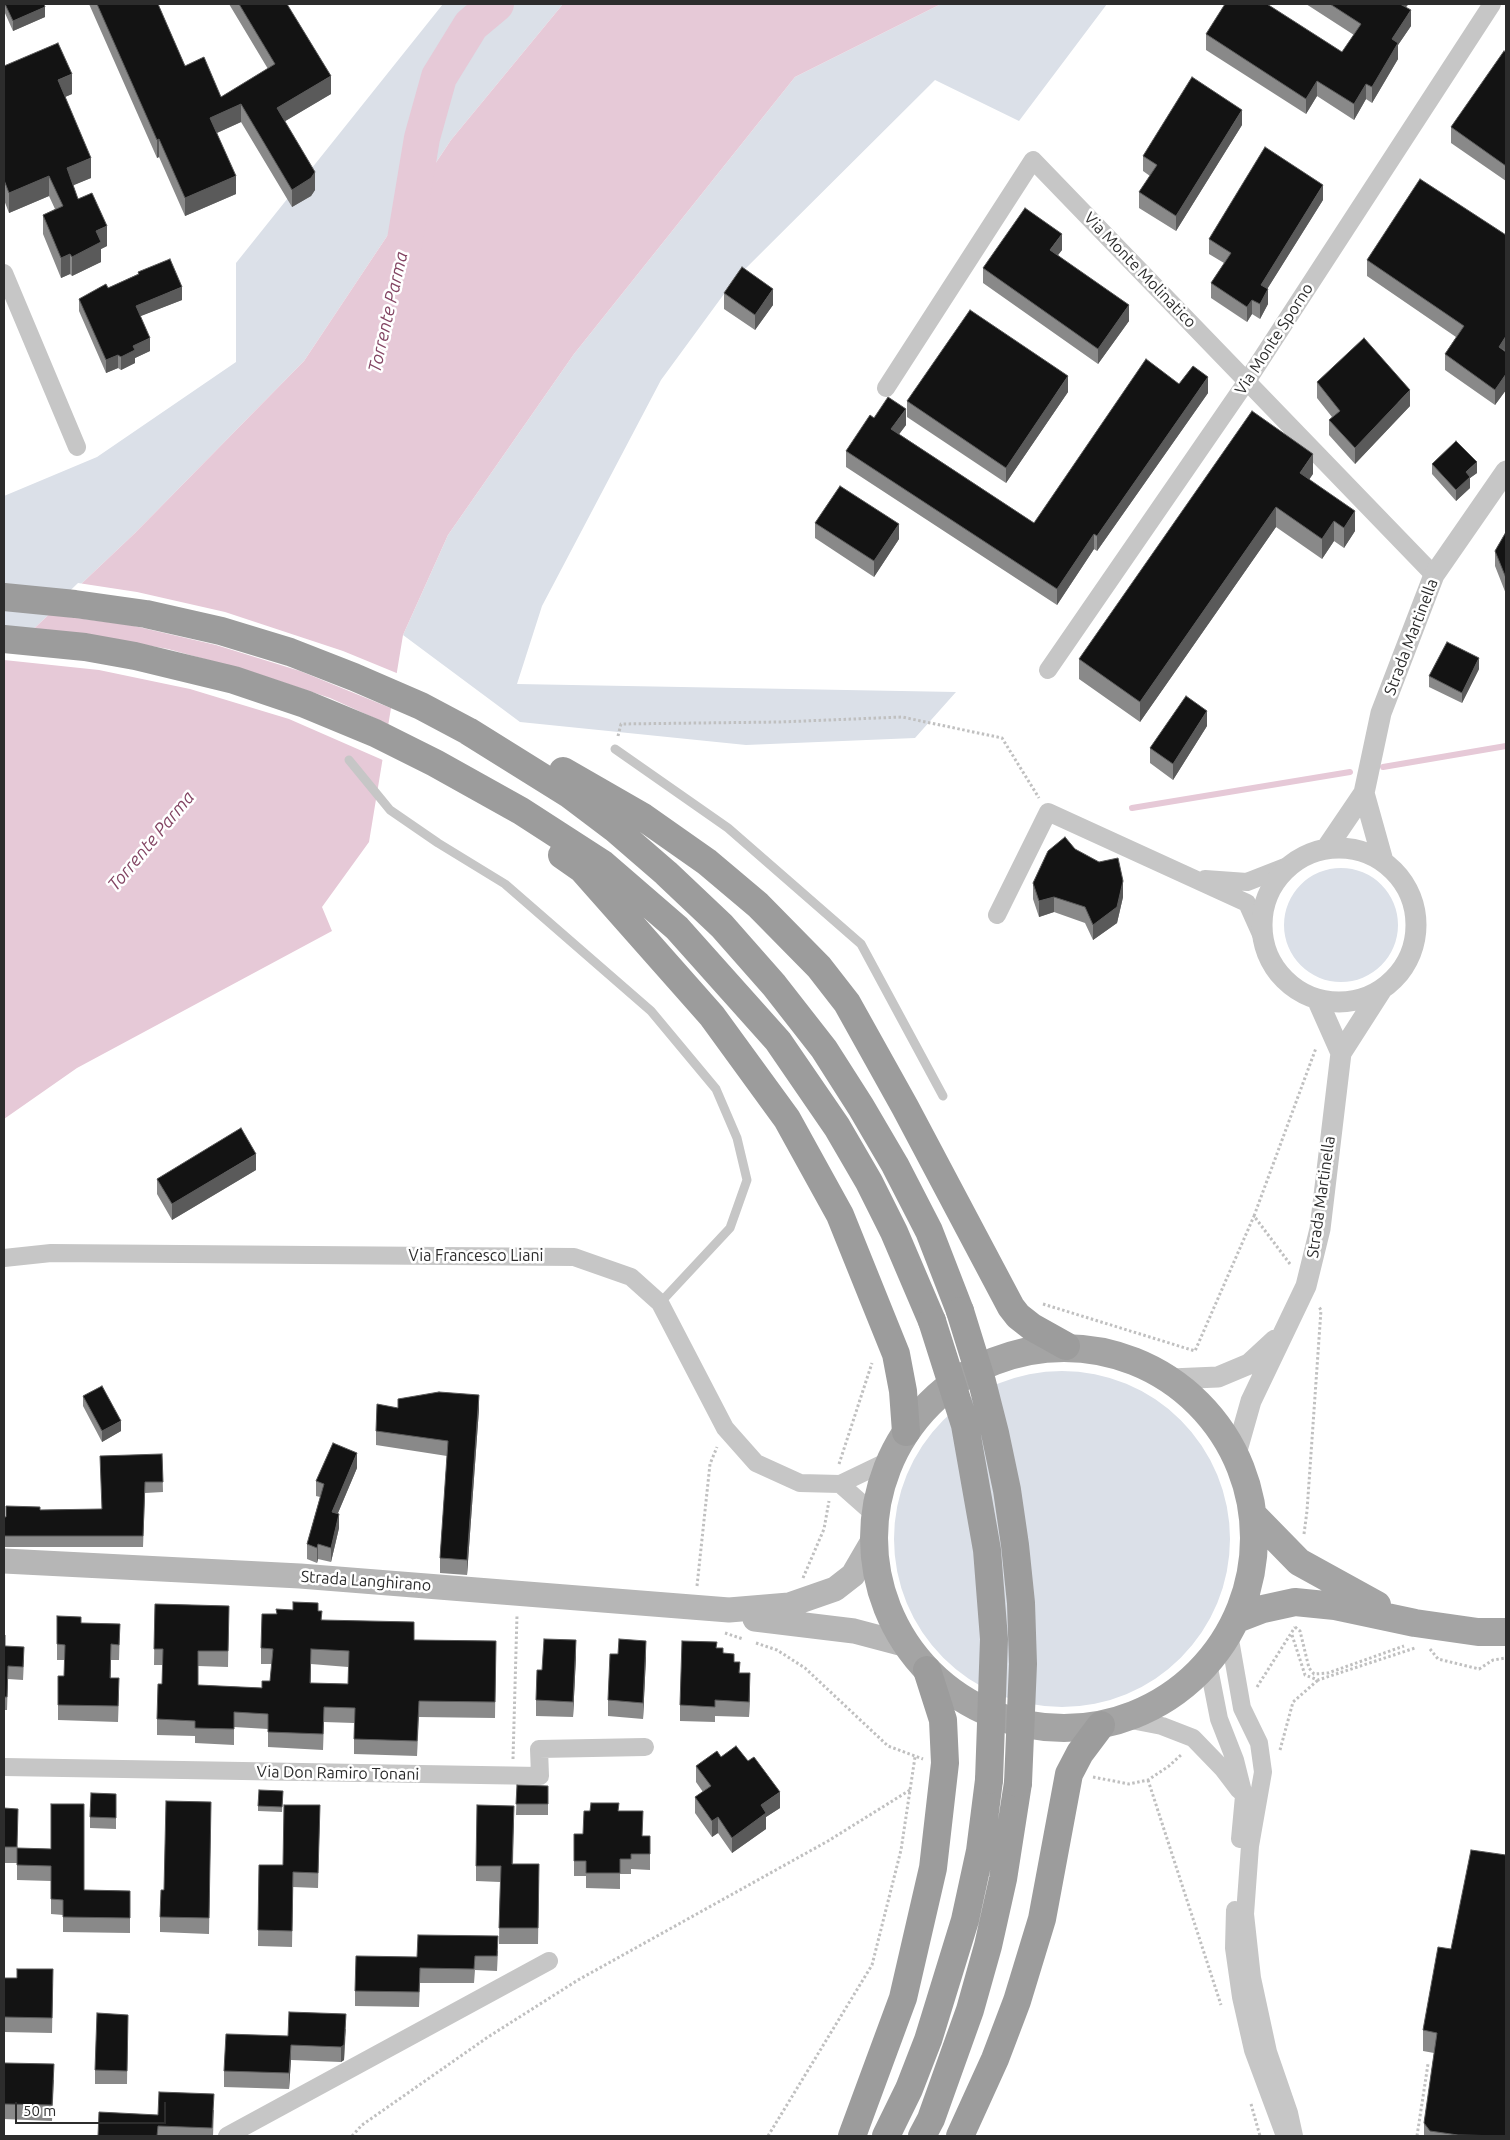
<!DOCTYPE html>
<html>
<head>
<meta charset="utf-8">
<style>
	body { margin:0 }
	#map { position:relative; width:1510px; height:2140px; overflow:hidden; background:#fff; font-family:Ubuntu,sans-serif }
	canvas { display:block }
	.frame { position:absolute; inset:0; border:5px solid #2c2c2c; pointer-events:none }
	.scale { position:absolute; left:15px; top:2102px; width:151px; height:22px; box-sizing:border-box; border:2px solid #2c2c2c; border-top:0; padding-left:6px; font-size:15px; line-height:18px; white-space:nowrap; color:#2c2c2c; -webkit-text-stroke:4px #fff; paint-order:stroke }
</style>
</head>
<body>
<div id="map">
<canvas width="1510" height="2140"></canvas>
<div class="frame"></div>
<div class="scale">50 m</div>
</div>
<script>
const c = document.querySelector('canvas').getContext('2d');
c.lineJoin = 'round';
function fill(path, color) { c.fillStyle = color; c.fill(path, 'evenodd'); }
const toPath = rows => new Path2D(rows.map(r => 'M' + r).join(''));
function stroke(path, color, width, dash) { c.strokeStyle = color; c.lineWidth = width; c.lineCap = dash ? 'butt' : 'round'; c.setLineDash(dash || []); c.stroke(path); }
function drawText(font, color, halo, rows, align = 'center') {
  c.font = font + ' Ubuntu,sans-serif'; c.lineWidth = 5; c.setLineDash([]); c.textBaseline = 'middle'; c.strokeStyle = halo; c.fillStyle = color; for (const [text, x, y, turn = 0] of rows) {
    c.save(); c.translate(x, y); c.rotate((+turn || 0) * Math.PI / 180); c.textAlign = isNaN(turn) ? turn : align; if (halo) c.strokeText(text, 0, 0); c.fillText(text, 0, 0); c.restore();
  }
}
fill(toPath([
	[443,4,563,4,451,140,304,361,135,533,4,657,4,496,97,457,236,362,236,263],
	[941,4,1107,4,1019,121,935,80,735,279,661,380,542,606,517,684,956,692,915,738,746,745,520,722,403,635,448,535,574,354,795,77],
	'1284 925a57 57 0 1 1 114 0a57 57 0 1 1-114 0Z',
	'894 1539a168 168 0 1 1 336 0a168 168 0 1 1-336 0Z'
]), '#dbe0e8');
fill(toPath([
	[563,4,941,4,795,77,574,354,448,535,403,635,369,842,322,907,332,931,77,1068,4,1119,4,657,135,533,304,361,451,140]
]), '#e6c9d7');
fill(toPath([
	[78,583,137,592,225,612,343,651,399,674,393,709,300,671,216,645,130,625,46,614],
	[31,628,84,634,168,649,252,672,330,698,390,725,385,761,289,719,190,689,99,670,4,660,4,654]
]), '#fff');
stroke(toPath([
	[1383,767,1506,746],
	[1132,808,1350,772]
]), '#e6c9d7', 6);
stroke(toPath([
	[404,246,422,138,439,77,471,25,496,4]
]), '#e6c9d7', 36);
stroke(toPath([
	[618,736,621,724,780,722,902,717,1002,738,1039,798],
	[1290,1264,1254,1216,1316,1048],
	[1043,1304,1195,1351,1254,1216],
	[839,1464,872,1363],
	[1304,1534,1307,1511,1321,1310,1319,1307],
	[803,1578,824,1529,829,1501],
	[697,1586,710,1464,717,1447],
	[1295,1627,1300,1631,1309,1668,1314,1674,1328,1673,1404,1646],
	[725,1633,743,1639],
	[1292,1635,1305,1675,1318,1680,1415,1648],
	[756,1643,777,1650,805,1668,888,1746,923,1759],
	[1430,1649,1438,1659,1479,1669,1493,1660,1506,1658],
	[1257,1687,1295,1627],
	[1280,1750,1293,1702,1318,1680],
	[513,1759,517,1615],
	[1093,1777,1129,1784,1148,1780,1169,1766,1182,1754],
	[1148,1780,1221,2005],
	[1251,2104,1260,2136],
	[352,2136,362,2125,488,2037,578,1980,828,1841,910,1790],
	[768,2136,872,1965,901,1850,915,1757],
	[1417,2136,1428,2064]
]), '#c0c0c0', 3, [2.5, 2.5]);
stroke(toPath([
	[615,749,728,828,861,944,943,1096],
	[349,760,390,810,438,843,505,884,651,1011,716,1089,737,1138,747,1180,730,1228,660,1303]
]), '#c6c6c6', 9);
stroke(toPath([
	[4,273,77,447],
	[886,388,1033,160,1434,575],
	[1048,670,1247,381,1492,4],
	[1205,879,1247,882,1293,864],
	[997,915,1048,812,1247,903,1264,941],
	[4,1258,51,1253,574,1257,631,1277,660,1303,725,1428,756,1463,800,1483,840,1484,890,1460],
	[840,1484,875,1515],
	[1229,1634,1242,1708,1259,1743,1263,1772,1250,1846,1245,1914,1252,1978,1268,2052,1289,2113,1294,2136],
	[1208,1663,1219,1719,1235,1760,1244,1796,1240,1839],
	[1126,1719,1162,1726,1193,1738,1223,1769,1239,1790],
	[4,1767,540,1776,539,1749,645,1747],
	[1235,1910,1234,1948,1241,1997,1253,2050,1285,2136],
	[227,2136,549,1961]
]), '#c6c6c6', 18);
stroke(toPath([
	[1364,793,1383,861],
	'1262 925a77 77 0 1 1 154 0a77 77 0 1 1-154 0Z',
	[1326,849,1364,793,1381,713,1434,575,1506,471],
	[1317,999,1341,1053],
	[1171,1379,1218,1377,1249,1364,1275,1340],
	[1236,1454,1251,1401,1306,1286,1320,1229,1341,1053,1382,989]
]), '#c6c6c6', 21);
stroke(toPath([
	[4,1561,300,1576,729,1610,789,1605,835,1589,853,1575,874,1539],
	[755,1619,854,1631,907,1645]
]), '#b6b6b6', 25);
stroke(toPath([
	'874 1538a190 190 0 1 1 380 0a190 190 0 1 1-380 0Z',
	[1254,1516,1299,1562,1377,1605],
	[1237,1619,1263,1609,1295,1602,1335,1606,1415,1623,1478,1632,1506,1632]
]), '#a4a4a4', 28);
stroke(toPath([
	[4,597,75,604,146,614,221,631,290,652,354,677,421,706,468,731,569,794,614,828,666,873,722,926,774,985,824,1049,861,1107,895,1165,929,1231,960,1311],
	[4,639,85,647,135,656,234,680,305,704,375,733,435,763,521,811,603,864,677,928,778,1041,837,1127,869,1182,894,1232,932,1321],
	[563,771,643,817,707,862,758,905,819,967,847,1003,905,1107,1011,1307,1018,1316,1032,1327,1066,1346],
	[562,855,582,869,712,1016,787,1119,840,1215,896,1354,903,1391,906,1432],
	[852,2136,903,1998,933,1868,945,1763,943,1720,927,1670],
	[886,2136,909,2089,928,2040,965,1920,980,1851,989,1780],
	[922,2136,931,2119,970,2010,988,1946,1003,1879,1018,1783],
	[960,2136,995,2059,1017,2001,1042,1919,1069,1774,1080,1753,1101,1725]
]), '#9c9c9c', 28);
stroke(toPath([
	[960,1311,982,1382,995,1433,1007,1490,1015,1545,1021,1603,1023,1664,1018,1783],
	[932,1321,965,1425,987,1550,994,1639,989,1780]
]), '#9c9c9c', 28);
fill(toPath([
	[4,4,44,4,45,17,13,31,4,11],
	[89,4,158,4,185,66,221,97,268,69,229,4,287,4,331,94,285,121,315,190,311,196,292,207,241,122,217,133,236,194,185,216,159,157,157,158],
	[1306,4,1409,4,1406,7,1411,26,1398,45,1398,59,1372,103,1366,99,1354,120,1317,96,1306,114,1206,50,1206,34,1342,52,1354,35],
	[1506,52,1506,181,1451,143,1451,127],
	[4,66,72,94,65,97,91,178,73,185,78,199,107,246,101,249,101,262,72,276,70,274,61,278,43,234,43,215,55,209,49,196,9,213,4,200],
	[1242,125,1176,231,1139,208,1139,192,1150,176,1143,171,1143,156],
	[1323,200,1267,289,1268,304,1260,319,1252,314,1247,322,1211,298,1211,283,1224,263,1209,254,1209,239],
	[1506,235,1506,390,1495,405,1445,370,1445,354,1456,337,1367,276,1367,260],
	[1062,250,1058,255,1129,321,1098,364,983,283,983,268],
	[138,272,182,300,140,316,150,351,135,358,135,363,121,370,118,368,106,373,79,311,79,299,108,288,138,274],
	[724,293,773,305,755,330,724,309],
	[1317,382,1410,406,1355,464,1329,435,1329,420,1332,417,1317,398],
	[1179,384,1208,393,1097,551,1094,549,1057,605,846,467,846,451,874,418,906,425,899,434,1034,523],
	[1068,392,1006,483,907,417,907,401],
	[1432,464,1477,473,1470,478,1470,488,1456,501,1432,474],
	[1313,474,1309,479,1355,531,1344,548,1334,541,1322,559,1276,527,1140,722,1079,679,1079,659],
	[815,523,899,539,874,577,815,538],
	[1506,532,1506,594,1495,566,1495,551],
	[1479,669,1462,703,1429,687,1429,676],
	[1207,726,1173,780,1150,763,1150,748],
	[1075,849,1123,897,1117,923,1093,940,1085,923,1054,912,1039,917,1033,899,1033,883],
	[256,1170,172,1220,157,1194,157,1179],
	[83,1396,121,1431,102,1442,83,1406],
	[398,1408,479,1409,467,1575,440,1573,440,1558,447,1456,376,1445,376,1431],
	[162,1454,163,1492,145,1493,143,1547,4,1547,4,1517,40,1510,101,1509],
	[357,1468,338,1513,339,1528,331,1562,318,1559,317,1563,307,1559,307,1544,320,1497,316,1496,316,1481],
	[155,1604,229,1606,228,1667,198,1666,198,1685,262,1688,270,1681,272,1664,261,1664,261,1648,276,1614,318,1611,322,1620,414,1640,496,1641,495,1718,419,1717,417,1756,354,1754,354,1723,324,1722,323,1750,268,1747,268,1729,234,1727,234,1745,195,1743,195,1736,157,1735,157,1719,162,1684,162,1665,154,1665],
	[311,1664,348,1667,348,1684,311,1683],
	[57,1616,81,1623,120,1624,119,1660,111,1660,111,1678,119,1693,118,1722,58,1720,58,1705,64,1676,65,1660,57,1660],
	[4,1635,5,1646,24,1660,23,1680,8,1679,7,1710,4,1710],
	[717,1648,734,1662,740,1673,750,1689,749,1717,715,1716,715,1722,680,1721,680,1705],
	[618,1654,646,1657,643,1719,608,1716,608,1700],
	[576,1656,573,1717,536,1716,536,1700,542,1670],
	[721,1757,780,1808,766,1817,766,1829,732,1853,718,1833,712,1837,695,1813,695,1797,703,1792,696,1782,696,1766],
	[517,1785,548,1786,548,1815,516,1815],
	[283,1791,282,1812,258,1811,258,1806],
	[116,1794,116,1829,90,1828,90,1817],
	[211,1802,209,1934,160,1932,160,1917,164,1890],
	[320,1805,318,1888,293,1887,292,1947,258,1946,259,1865,283,1865],
	[4,1808,18,1848,51,1849,84,1890,130,1891,130,1933,63,1932,63,1915,51,1914,51,1881,17,1880,17,1863,4,1863],
	[618,1811,642,1836,650,1836,650,1870,631,1869,631,1874,620,1874,620,1889,586,1888,586,1876,574,1876,574,1834,583,1834],
	[514,1822,513,1864,539,1880,538,1944,499,1944,500,1882,476,1881,476,1866],
	[1451,1949,1506,2136,1424,2136,1424,2123,1434,2053,1423,2051,1423,2030],
	[498,1951,497,1971,475,1970,474,1983,420,1983,419,2007,355,2006,355,1991,417,1957],
	[4,1978,17,1978,53,1984,52,2033,4,2032],
	[128,2015,127,2084,95,2084,95,2070],
	[346,2029,344,2060,341,2062,291,2060,289,2089,224,2087,224,2071,288,2036],
	[4,2063,54,2080,52,2121,4,2119],
	[214,2110,213,2136,98,2136,158,2115]
]), '#898989');
fill(toPath([
	[1399,4,1408,4,1399,18],
	[45,7,45,17,13,31,13,21],
	[1411,10,1411,26,1398,45,1398,59,1372,103,1372,87,1392,39],
	[72,74,72,94,58,100,58,80],
	[331,76,331,94,277,126,277,108],
	[1317,81,1317,96,1306,114,1306,99],
	[1366,84,1366,99,1354,120,1354,104],
	[241,104,241,122,210,136,210,118],
	[1242,110,1242,125,1176,231,1176,216],
	[159,139,159,157,157,158,157,140],
	[91,158,91,178,67,188,67,168],
	[315,172,315,190,311,196,292,207,292,190],
	[49,176,49,196,9,213,9,193],
	[236,176,236,194,185,216,185,198],
	[1323,185,1323,200,1261,299,1261,285],
	[107,226,107,246,101,249,101,262,72,276,72,257,96,231],
	[1062,234,1062,250,1050,265,1050,250],
	[70,254,70,274,61,278,61,258],
	[182,287,182,300,136,318,136,306],
	[773,289,773,305,755,330,755,315],
	[1268,289,1268,304,1260,319,1260,304],
	[1252,300,1252,314,1247,322,1247,307],
	[1129,305,1129,321,1098,364,1098,349],
	[1506,336,1506,351,1499,347],
	[150,338,150,351,135,358,135,363,121,370,121,357,133,346],
	[118,355,118,368,106,373,106,360],
	[1506,374,1506,390,1495,405,1495,390],
	[1068,376,1068,392,1006,483,1006,468],
	[1208,377,1208,393,1097,551,1097,536],
	[1410,390,1410,406,1355,464,1355,448],
	[906,409,906,425,891,445,891,429],
	[1313,454,1313,474,1300,493,1300,473],
	[1477,462,1477,473,1470,478,1470,488,1456,501,1456,490,1466,472],
	[1276,507,1276,527,1140,722,1140,702],
	[1355,511,1355,531,1344,548,1344,528],
	[1334,521,1334,541,1322,559,1322,539],
	[899,524,899,539,874,577,874,561],
	[1094,534,1094,549,1057,605,1057,589],
	[1479,658,1479,669,1462,703,1462,693],
	[1207,711,1207,726,1173,780,1173,764],
	[1123,881,1123,897,1117,923,1093,940,1093,925],
	[1054,897,1054,912,1039,917,1039,901],
	[256,1154,256,1170,172,1220,172,1204],
	[479,1395,479,1409,467,1575,467,1560],
	[121,1421,121,1431,102,1442,102,1431],
	[357,1453,357,1468,332,1527,332,1512],
	[339,1514,339,1528,331,1562,331,1548],
	[318,1544,318,1559,317,1563,317,1548],
	[576,1640,576,1656,573,1717,573,1702],
	[646,1641,646,1657,643,1719,643,1703],
	[750,1673,750,1689,749,1717,749,1702],
	[780,1792,780,1808,766,1817,766,1829,732,1853,732,1838,761,1805],
	[718,1817,718,1833,712,1837,712,1821],
	[346,2014,344,2060,341,2062,341,2047],
	[291,2045,291,2060,289,2089,289,2073]
]), '#5a5a5a');
const building = toPath([
	[5,4,44,4,45,7,13,21,5,4],
	[97,4,158,4,185,66,204,57,221,97,275,64,239,4,287,4,331,76,277,108,315,172,311,178,292,190,241,104,210,118,236,176,185,198,159,139,157,140,97,4],
	[1225,4,1267,4,1342,52,1361,24,1330,4,1400,4,1411,10,1392,39,1398,43,1372,87,1366,84,1354,104,1317,81,1306,99,1206,34,1225,4],
	[58,43,72,74,58,80,91,158,67,168,78,199,92,193,107,226,96,231,101,242,72,257,70,254,61,258,43,215,63,206,49,176,9,193,4,180,4,66,58,43],
	[1504,51,1506,52,1506,166,1451,127,1504,51],
	[1192,77,1242,110,1176,216,1139,192,1157,165,1143,156,1192,77],
	[1265,147,1323,185,1261,285,1268,289,1260,304,1252,300,1247,307,1211,283,1231,253,1209,239,1265,147],
	[1420,179,1506,235,1506,336,1499,347,1506,352,1506,374,1495,390,1445,354,1464,326,1367,260,1420,179],
	[1025,208,1062,234,1050,250,1129,305,1098,349,983,268,1025,208],
	[170,259,182,287,136,306,150,338,133,346,135,350,121,357,118,355,106,360,79,299,106,284,108,288,139,274,138,272,170,259],
	[742,267,773,289,755,315,724,293,742,267],
	[970,310,1068,376,1006,468,907,401,970,310],
	[1364,338,1410,390,1355,448,1329,420,1340,411,1317,382,1364,338],
	[1146,359,1179,384,1193,366,1208,377,1097,536,1094,534,1057,589,846,451,870,415,874,418,888,397,906,409,891,429,1034,523,1146,359],
	[1252,411,1313,454,1300,473,1355,511,1344,528,1334,521,1322,539,1276,507,1140,702,1079,659,1252,411],
	[1456,441,1477,462,1466,472,1470,477,1456,490,1432,464,1456,441],
	[840,486,899,524,874,561,815,523,840,486],
	[1506,532,1506,578,1495,551,1506,532],
	[1447,642,1479,658,1462,693,1429,676,1447,642],
	[1186,696,1207,711,1173,764,1150,748,1186,696],
	[1065,837,1075,849,1099,862,1118,858,1123,881,1117,907,1093,925,1085,907,1054,897,1039,901,1033,883,1048,851,1065,837],
	[241,1128,256,1154,172,1204,157,1179,241,1128],
	[102,1386,121,1421,102,1431,83,1396,102,1386],
	[439,1392,479,1395,467,1560,440,1558,448,1441,376,1431,377,1404,398,1408,398,1399,439,1392],
	[333,1443,357,1453,332,1512,339,1514,331,1548,318,1544,317,1548,307,1544,324,1484,316,1481,333,1443],
	[162,1454,163,1482,145,1482,143,1536,4,1536,4,1517,6,1517,6,1506,40,1507,40,1510,102,1509,100,1456,162,1454],
	[293,1602,318,1603,318,1611,322,1611,321,1620,414,1622,414,1640,496,1641,495,1702,419,1701,417,1741,354,1739,355,1708,324,1707,323,1734,268,1732,268,1714,234,1712,234,1729,195,1728,195,1721,157,1719,158,1684,162,1684,163,1649,154,1649,155,1604,229,1606,228,1651,198,1651,198,1685,262,1688,262,1681,270,1681,273,1649,261,1648,262,1614,277,1614,276,1609,293,1610,293,1602],
	[311,1649,349,1651,348,1684,310,1683,311,1649],
	[57,1616,81,1617,81,1623,120,1624,119,1645,111,1644,110,1678,119,1678,118,1706,58,1705,58,1676,64,1676,65,1645,57,1644,57,1616],
	[4,1635,5,1635,5,1646,24,1647,23,1667,8,1666,7,1697,4,1697,4,1635],
	[544,1639,576,1640,573,1702,536,1700,537,1670,542,1670,544,1639],
	[619,1639,646,1641,643,1703,608,1700,610,1654,618,1654,619,1639],
	[682,1641,717,1642,716,1648,723,1648,723,1653,734,1654,734,1662,740,1662,739,1673,750,1673,749,1702,715,1700,715,1707,680,1705,682,1641],
	[736,1746,748,1761,754,1757,780,1792,761,1805,766,1813,732,1838,718,1817,712,1821,695,1797,711,1786,696,1766,717,1751,721,1757,736,1746],
	[517,1785,548,1786,548,1804,516,1804,517,1785],
	[259,1790,283,1791,282,1807,258,1806,259,1790],
	[91,1793,116,1794,116,1818,90,1817,91,1793],
	[166,1801,211,1802,209,1918,160,1917,161,1890,164,1890,166,1801],
	[591,1803,619,1803,618,1811,643,1811,642,1836,650,1836,650,1854,631,1854,631,1859,620,1859,620,1873,586,1873,586,1861,574,1861,574,1834,583,1834,584,1811,590,1811,591,1803],
	[51,1804,84,1804,84,1890,130,1891,130,1918,63,1917,63,1900,51,1899,51,1866,17,1865,17,1848,51,1849,51,1804],
	[284,1805,320,1805,318,1873,293,1872,292,1931,258,1930,259,1865,283,1865,284,1805],
	[477,1805,514,1806,512,1864,539,1864,538,1928,499,1928,501,1866,476,1866,477,1805],
	[4,1808,18,1809,17,1847,4,1847,4,1808],
	[1471,1850,1506,1855,1506,2136,1458,2135,1430,2131,1424,2123,1437,2033,1423,2030,1438,1947,1451,1949,1471,1850],
	[418,1935,498,1936,497,1956,475,1956,474,1969,420,1968,419,1992,355,1991,356,1956,417,1957,418,1935],
	[17,1969,53,1969,52,2018,4,2017,4,1978,17,1978,17,1969],
	[289,2012,346,2014,344,2045,341,2047,291,2045,289,2073,224,2071,226,2034,288,2036,289,2012],
	[97,2013,128,2015,127,2071,95,2070,97,2013],
	[4,2063,54,2064,52,2105,4,2104,4,2063],
	[159,2092,214,2094,212,2128,158,2126,157,2136,98,2136,99,2112,158,2115,159,2092]
]);
fill(building, '#131313');
stroke(building, '#5a5a5a', 1);
drawText('16px', '#2c2c2c', '#fff', [
	["Via Monte Molinatico",1140,270,46],
	["Via Monte Sporno",1274,339,-57],
	["Strada Martinella",1411,637,-69],
	["Strada Martinella",1321,1197,-82],
	["Via Francesco Liani",476,1256],
	["Strada Langhirano",366,1581,4],
	["Via Don Ramiro Tonani",338,1773,1]
]);
drawText('italic 18px', '#834563', '#fff', [
	["Torrente Parma",388,312,-77],
	["Torrente Parma",151,841,-50]
]);
</script>
</body>
</html>
